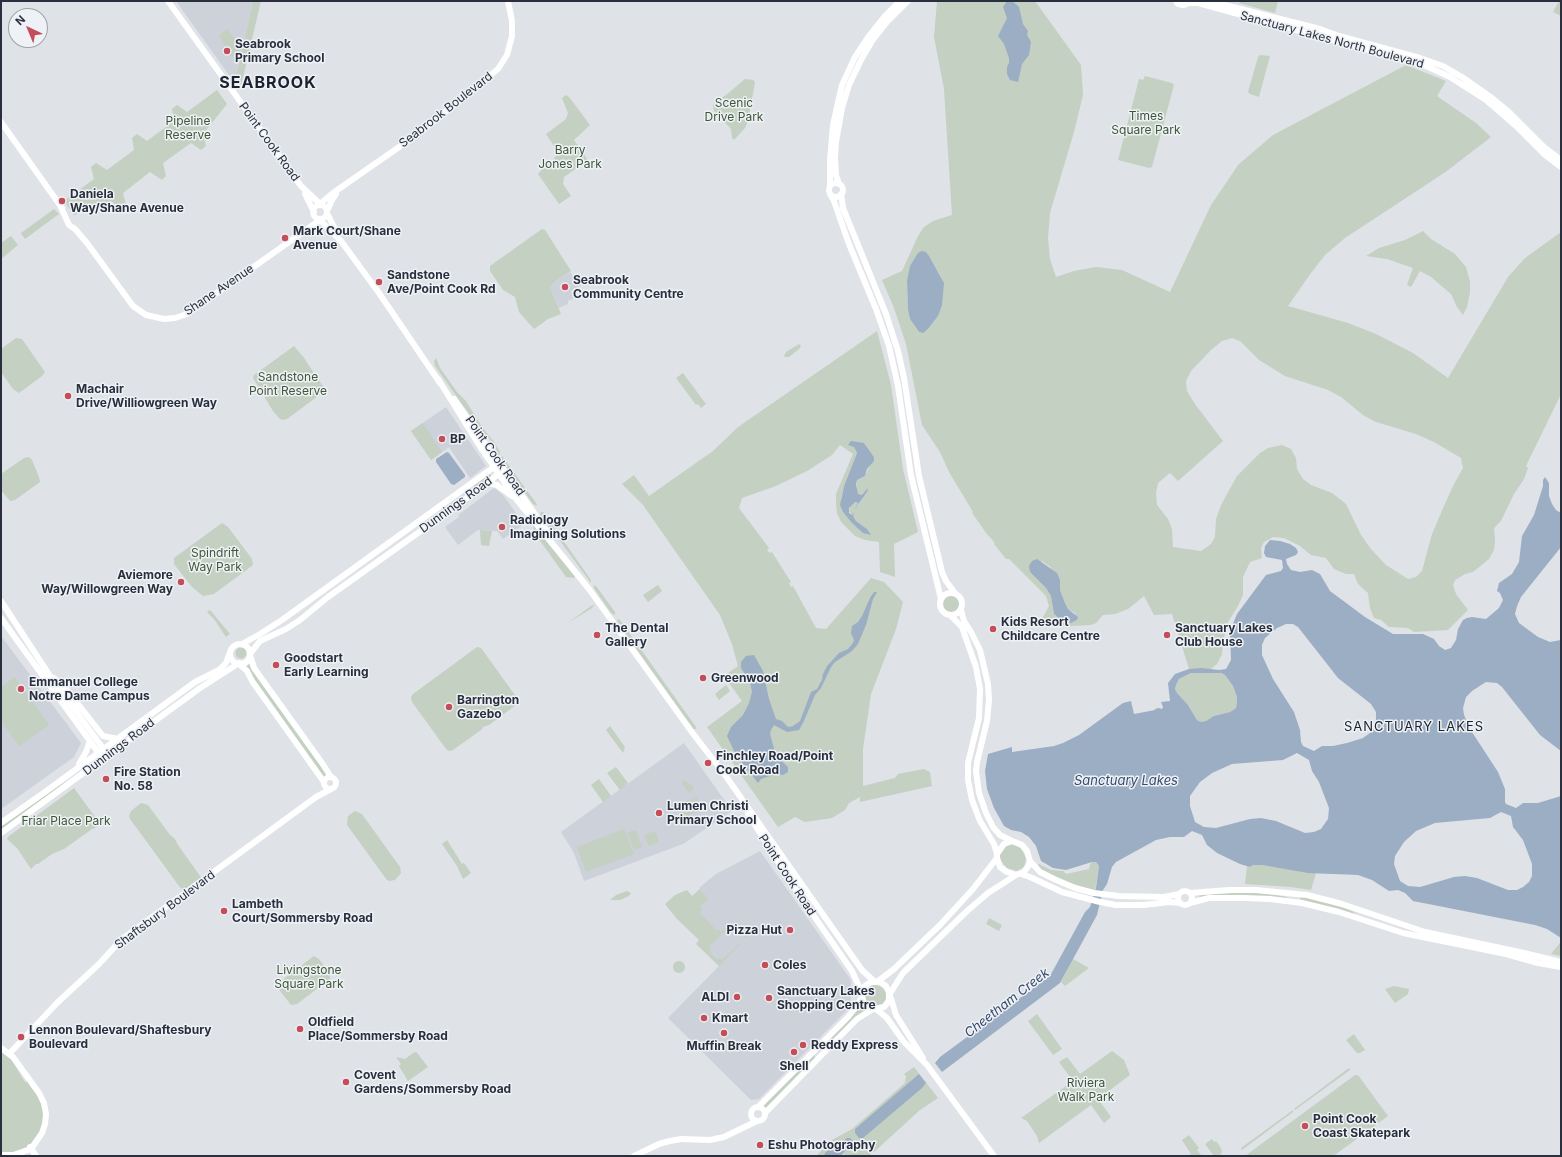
<!DOCTYPE html>
<html>
<head>
<meta charset="utf-8">
<style>
	body { margin:0 }
	#map { position:relative; width:1562px; height:1157px; overflow:hidden; background:#dfe2e7; font-family:Inter,sans-serif }
	canvas { display:block }
	.frame { position:absolute; inset:0; border:2px solid #292f3d; pointer-events:none }
	.north { position:absolute; left:8px; top:8px; width:40px; height:40px; box-sizing:border-box; background:#eef1f5; border:1px solid #9fa3ab; border-radius:50%; rotate:316deg; font-size:11px; font-weight:700; line-height:16px; text-align:center; color:#292f3d }
	.north::after { content:''; display:block; margin:auto; width:14px; height:18px; background:#c34d59; clip-path:polygon(50% 0,100% 100%,50% 72%,0 100%) }
</style>
</head>
<body>
<div id="map">
<canvas width="1562" height="1157"></canvas>
<div class="frame"></div>
<div class="north">N</div>
</div>
<script>
const c = document.querySelector('canvas').getContext('2d');
c.lineJoin = 'round';
function fill(path, color) { c.fillStyle = color; c.fill(path, 'evenodd'); }
const toPath = rows => new Path2D(rows.map(r => 'M' + r).join(''));
function stroke(path, color, width, dash) { c.strokeStyle = color; c.lineWidth = width; c.lineCap = dash ? 'butt' : 'round'; c.setLineDash(dash || []); c.stroke(path); }
function drawText(font, color, halo, rows, align = 'center') {
  c.font = font + ' Inter,sans-serif'; c.lineWidth = 3; c.setLineDash([]); c.textBaseline = 'middle'; c.strokeStyle = halo; c.fillStyle = color; for (const [text, x, y, turn = 0] of rows) {
    c.save(); c.translate(x, y); c.rotate((+turn || 0) * Math.PI / 180); c.textAlign = isNaN(turn) ? turn : align; if (halo) c.strokeText(text, 0, 0); c.fillText(text, 0, 0); c.restore();
  }
}
fill(toPath([
	[176,1,253,1,234,82,201,36],
	[570,272,581,285,571,291,574,298,568,301,568,304,559,308,550,287,557,280],
	[446,407,486,466,470,478,449,447,431,460,411,431],
	[494,488,503,495,524,524,503,539,497,531,478,530,458,545,445,527,459,517,458,515],
	[1,636,81,743,74,757,1,809],
	[684,743,732,811,683,844,584,881,574,853,561,832],
	[760,851,851,980,851,1006,759,1099,751,1100,668,1018,719,966,703,950,697,910,709,899,699,888,716,874]
]), '#cdd1d9');
fill(toPath([
	[253,1,261,1,240,90,234,82,242,50,232,56,219,36,227,29,242,49],
	[937,1,1035,1,1081,65,1083,95,1074,132,1050,213,1048,238,1050,259,1056,277,1074,271,1096,267,1122,270,1170,292,1211,205,1224,186,1238,165,1273,135,1406,65,1446,81,1437,96,1476,123,1491,137,1447,171,1345,238,1325,255,1311,273,1288,306,1348,323,1376,334,1413,353,1448,378,1508,277,1525,258,1561,232,1561,394,1526,466,1528,468,1524,479,1514,494,1501,521,1494,528,1495,541,1494,550,1489,559,1473,572,1465,574,1455,580,1453,585,1456,594,1468,610,1448,630,1414,632,1408,628,1389,627,1381,620,1374,618,1370,608,1368,593,1358,584,1354,574,1346,574,1334,569,1326,558,1311,555,1300,546,1284,538,1273,537,1264,542,1261,548,1262,558,1250,562,1243,577,1243,595,1238,606,1228,622,1223,641,1222,654,1217,664,1211,669,1189,669,1172,614,1154,615,1144,596,1128,609,1115,614,1103,615,1096,623,1091,625,1069,626,1052,623,1042,619,1049,606,1046,596,1009,559,1006,559,994,544,995,543,987,534,972,513,973,512,949,472,940,452,922,425,906,344,894,308,882,280,902,271,918,236,924,227,933,221,952,215,944,89,934,37],
	[926,252,941,277,938,316,928,329,922,333,919,332,910,319,908,310,907,281],
	[1232,338,1240,341,1259,360,1285,376,1328,390,1341,397,1363,415,1376,422,1416,434,1434,442,1461,458,1463,468,1454,484,1444,506,1432,534,1422,571,1416,577,1408,579,1386,565,1371,549,1361,535,1346,504,1332,493,1311,485,1303,479,1297,469,1296,458,1291,449,1282,445,1268,448,1260,453,1237,476,1221,505,1216,519,1215,537,1211,544,1201,551,1173,547,1172,529,1168,519,1157,505,1156,493,1158,483,1170,473,1178,481,1223,441,1195,404,1187,391,1186,381,1191,371,1211,350,1222,341],
	[1042,561,1050,567,1060,580,1060,590,1065,603,1068,609,1075,613,1077,620,1070,623,1061,620,1054,614,1051,596,1046,588,1030,572],
	[1241,1,1278,1,1275,13,1239,3],
	[1559,1,1561,1,1561,16,1553,12],
	[1260,55,1270,56,1259,97,1250,94,1248,92,1258,57],
	[1145,76,1172,83,1174,85,1153,163,1152,167,1149,168,1118,160,1139,79,1143,80],
	[745,79,753,80,755,82,748,121,745,128,734,140,732,138,731,129,714,111,713,105,716,101,726,95],
	[217,90,227,104,203,134,206,146,201,150,191,143,163,163,166,176,162,180,150,172,123,193,126,205,121,209,111,201,74,215,64,201,94,179,91,167,96,163,107,170,134,150,132,138,137,134,147,141,174,121,172,109,177,105,187,112],
	[566,95,569,97,590,125,574,140,588,160,564,177,563,184,571,196,559,204,538,174,543,168,552,162,558,152,546,134,566,119,568,113,562,98],
	[54,209,59,214,25,239,21,233],
	[542,229,545,230,571,271,557,280,550,287,561,314,548,319,534,329,519,312,515,297,503,290,490,271,490,266],
	[1423,231,1431,239,1455,254,1466,267,1470,282,1470,292,1467,307,1463,315,1457,307,1451,294,1431,277,1420,271,1411,287,1407,285,1413,268,1387,259,1366,256,1379,248,1405,240],
	[11,236,18,245,1,259,1,243],
	[877,331,891,385,903,469,918,532,894,544,895,577,880,572,879,542,865,540,855,536,841,522,837,513,836,504,836,494,853,454,840,445,832,455,807,471,776,486,742,498,739,508,769,548,767,550,770,553,772,552,782,568,791,582,789,583,791,587,793,586,816,628,826,629,871,578,884,582,903,602,896,629,871,694,863,749,863,786,895,778,898,774,924,769,930,772,932,786,860,802,860,797,849,803,845,810,832,818,805,822,795,817,778,827,707,727,742,701,724,676,738,666,732,644,720,615,643,505,622,484,634,475,649,496,713,451,738,427],
	[864,443,874,457,865,476,857,480,856,489,858,494,862,495,867,492,857,507,858,503,855,502,851,504,849,511,856,521,867,529,852,523,841,498,844,486,857,453,854,447],
	[16,338,22,339,45,372,42,376,19,393,13,389,1,372,1,349],
	[799,344,801,346,799,349,789,357,785,357,784,356,786,352],
	[294,346,305,359,307,363,323,386,324,390,322,393,287,419,282,420,279,418,273,411,253,378,254,375],
	[436,358,440,368,457,392,466,401,482,427,494,442,500,452,499,456,496,452,496,448,494,445,489,438,486,438,435,366,434,361],
	[683,373,706,404,701,408,698,404,696,405,676,378],
	[423,423,442,452,431,460,411,431],
	[502,456,536,503,537,506,533,504,500,458],
	[29,457,32,460,39,477,40,482,15,500,10,501,1,490,1,474,24,458],
	[490,474,492,477,475,489,473,486],
	[541,512,543,512,591,580,591,583,549,526,540,514],
	[222,523,228,527,252,559,253,565,214,594,203,596,192,587,174,564,174,558],
	[534,525,575,576,574,578,566,577,533,531],
	[480,530,492,531,489,546,481,545],
	[594,585,596,586,615,612,615,615,611,613,594,588],
	[658,585,662,591,648,602,643,595],
	[950,595,956,596,960,603,957,611,952,613,944,609,943,604,945,598],
	[595,604,592,608,568,623,591,606],
	[210,610,230,634,226,637,214,619,207,612],
	[618,619,620,620,696,727,696,729,693,729,632,643,617,621],
	[477,647,481,648,484,652,517,698,518,702,516,705,489,725,483,727,481,730,453,750,449,751,446,749,412,702,411,697,413,694],
	'235.5 653a5.5 5.5 0 1 1 11 0a5.5 5.5 0 1 1-11 0Z',
	[250,664,327,775,324,778,260,689,246,667],
	[1191,673,1220,673,1225,675,1233,686,1237,697,1237,702,1236,708,1230,712,1218,715,1206,721,1201,722,1197,720,1188,705,1177,693,1175,689,1176,685,1179,679],
	[15,677,49,725,19,746,1,721,1,687],
	[726,685,730,691,719,700,715,694],
	[610,726,625,747,623,753,606,730],
	[616,767,628,783,620,790,607,773],
	[70,779,1,831,1,826,46,794],
	[599,779,611,796,603,802,591,785],
	[684,780,694,787,691,793,688,791,682,783],
	[74,788,101,825,92,829,64,849,52,854,38,864,36,864,31,869,17,848,7,839,9,836],
	[697,797,702,810,682,818,677,805],
	[141,803,148,805,170,835,175,839,178,845,200,876,201,878,187,888,182,889,179,886,130,819,129,816,131,811],
	[355,811,362,814,400,867,401,873,395,880,389,881,387,880,347,825,348,816],
	[624,829,634,854,586,872,577,847],
	[636,830,642,847,634,850,627,833],
	[655,831,659,842,649,846,644,835],
	[447,840,462,864,464,863,471,873,463,879,457,866,442,844],
	[1011,844,1021,848,1026,858,1024,867,1017,871,1007,868,1001,861,999,856,1003,847],
	[1093,861,1097,863,1099,866,1095,891,1064,881,1041,870,1037,866,1039,864,1051,870,1063,871,1066,874,1089,869,1090,864],
	[1255,864,1316,873,1311,890,1291,887,1245,884,1247,866,1250,867],
	[700,889,709,899,700,907,702,910,700,913,717,931,719,929,721,932,727,927,725,924,726,923,732,929,731,930,728,928,709,946,711,948,709,951,717,960,720,958,722,960,745,939,744,936,746,934,737,924,736,922,737,921,747,933,745,936,748,934,749,935,719,966,696,944,699,940,677,919,665,904,675,895,687,890,692,896],
	[627,891,631,893,629,896,620,900,610,900,616,895],
	[1253,892,1283,896,1288,898,1209,896,1199,897,1199,895],
	[1301,896,1327,902,1352,911,1356,914,1300,901],
	[989,918,1002,925,999,931,986,924],
	[1561,941,1561,956,1551,954,1559,944],
	[314,956,319,959,330,974,330,979,297,1004,291,1005,278,988,278,983],
	[1073,959,1089,968,1065,986,1061,982],
	'673 967a6 6 0 1 1 12 0a6 6 0 1 1-12 0Z',
	'864 996a11 11 0 1 1 22 0a11 11 0 1 1-22 0Z',
	[1394,986,1409,989,1408,994,1395,1003,1385,989],
	[860,1005,867,1011,836,1036,823,1049,819,1050],
	[1037,1014,1062,1049,1053,1055,1028,1021],
	[1354,1034,1365,1050,1360,1053,1357,1053,1346,1040],
	[1,1051,11,1059,25,1082,28,1082,38,1096,44,1112,42,1129,30,1145,16,1152,1,1153],
	[1112,1051,1124,1060,1130,1075,1098,1099,1111,1117,1104,1123,1091,1105,1039,1143,1037,1136,1027,1121,1021,1118,1073,1081,1059,1062,1067,1057,1080,1074],
	[416,1052,418,1054,428,1067,408,1081,399,1066,401,1064,396,1057,405,1059,413,1053],
	[814,1055,815,1059,765,1109,763,1106],
	[914,1067,938,1098,920,1110,874,1152,869,1153,872,1156,847,1156,844,1154,842,1156,816,1156,832,1140,852,1129,905,1083,906,1076,904,1074],
	[1349,1068,1350,1070,1295,1110,1294,1109],
	[1355,1075,1358,1075,1388,1116,1350,1144,1333,1156,1245,1156],
	[1293,1110,1293,1112,1242,1150,1241,1148],
	[1189,1135,1199,1148,1197,1150,1202,1156,1189,1155,1191,1154,1182,1140],
	[1212,1139,1214,1142,1216,1141,1221,1148,1222,1152,1220,1156,1214,1156,1205,1144]
]), '#c4d0c1');
fill(toPath([
	[1007,1,1012,1,1019,7,1023,24,1028,31,1027,35,1031,42,1029,55,1022,64,1018,82,1010,80,1007,74,1007,67,1009,63,1009,58,1004,44,998,36,1007,18,1003,7],
	[922,251,926,252,929,256,944,283,942,305,938,316,928,329,923,333,919,332,910,319,908,310,907,281,910,266,918,253],
	[851,441,864,443,874,457,874,461,867,469,865,476,857,480,856,485,858,494,862,495,868,488,867,492,855,509,858,503,855,502,849,508,849,513,852,515,854,512,853,516,856,521,867,529,871,535,863,533,852,523,843,512,840,505,844,486,857,453,854,447,848,445],
	[447,452,449,453,465,475,465,477,454,485,451,484,436,462,436,459],
	[1545,477,1549,483,1549,496,1552,504,1556,510,1561,513,1561,547,1521,597,1517,606,1515,614,1519,623,1538,637,1550,642,1561,640,1561,751,1540,735,1502,687,1497,683,1486,682,1472,691,1466,697,1463,708,1464,715,1470,729,1498,772,1505,789,1505,802,1506,804,1516,808,1523,803,1538,803,1561,796,1561,938,1547,929,1535,925,1413,901,1405,893,1398,890,1389,891,1372,880,1358,875,1308,873,1262,865,1253,865,1250,867,1240,864,1217,853,1207,845,1202,835,1192,831,1184,837,1170,837,1156,840,1116,862,1112,867,1107,884,1103,890,1097,915,1060,983,942,1072,935,1063,940,1057,1050,976,1085,912,1090,907,1096,888,1099,866,1096,862,1092,862,1066,870,1053,868,1041,861,1036,846,1029,837,1021,832,1011,830,1004,826,994,808,987,789,985,771,988,754,1012,747,1012,752,1054,746,1063,743,1079,735,1123,703,1131,701,1134,714,1155,710,1155,709,1159,708,1162,709,1163,707,1161,702,1170,701,1168,683,1175,674,1189,669,1201,668,1219,670,1226,669,1231,660,1230,631,1237,614,1266,575,1281,571,1283,568,1282,560,1266,557,1264,553,1265,546,1270,540,1280,541,1290,544,1296,548,1298,552,1296,555,1286,559,1287,564,1291,570,1300,572,1312,570,1320,574,1330,591,1365,617,1393,634,1423,634,1434,639,1439,646,1445,650,1451,648,1456,640,1458,629,1463,620,1467,618,1472,617,1486,619,1499,608,1503,600,1500,593,1497,591,1499,583,1512,574,1519,562,1522,536,1534,515,1543,486,1543,480],
	[1286,624,1293,624,1298,627,1338,678,1371,704,1376,712,1376,720,1375,727,1370,733,1363,738,1347,743,1333,746,1322,746,1314,751,1303,746,1301,742,1300,730,1294,712,1273,679,1262,655,1262,645,1265,638,1277,628],
	[1191,673,1221,673,1225,675,1233,686,1237,697,1237,702,1236,708,1230,712,1214,716,1206,721,1201,722,1197,720,1188,705,1177,693,1175,689,1176,685,1179,679],
	[1297,753,1309,760,1312,771,1319,782,1329,808,1328,819,1321,829,1314,832,1305,833,1276,821,1261,818,1250,819,1216,828,1204,827,1195,822,1190,806,1190,796,1200,782,1212,773,1232,764,1283,760],
	[1501,812,1511,816,1513,827,1523,840,1532,864,1532,876,1529,882,1523,887,1517,890,1508,890,1477,878,1465,876,1454,877,1420,887,1408,886,1400,881,1394,864,1395,856,1404,842,1416,831,1435,823,1490,818],
	[1037,559,1057,573,1060,580,1060,590,1065,603,1068,609,1078,617,1077,620,1071,623,1061,620,1054,614,1051,596,1046,588,1030,572,1029,566,1032,561],
	[874,592,877,592,873,599,866,625,858,644,852,651,835,662,831,667,821,688,815,695,803,723,799,730,787,732,774,725,771,730,770,734,776,756,788,767,788,772,783,775,776,774,761,779,758,783,736,755,727,736,731,727,743,715,749,703,752,692,750,682,741,668,741,662,746,656,754,655,763,671,769,699,776,719,782,721,788,727,793,726,800,721,811,692,817,689,822,680,823,674,827,666,839,653,848,649,853,643,854,640,851,633,852,626,858,622,862,616,870,598],
	[919,1074,926,1083,922,1088,863,1138,859,1138,855,1133,855,1129],
	[847,1138,850,1138,854,1142,853,1147,851,1149,846,1150,840,1156,824,1156,825,1153,832,1147,837,1146]
]), '#9caec4');
stroke(toPath([
	[168,1,301,186,320,204],
	[1176,1,1178,4,1183,5,1187,4,1190,1],
	[1209,1,1320,29,1339,36,1420,58,1443,66,1462,77,1492,98,1509,112,1545,148,1561,160],
	[1189,3,1198,3,1424,65,1450,77,1486,100,1516,126,1544,154,1561,167],
	[1,122,62,208],
	'829 190a7 7 0 1 1 14 0a7 7 0 1 1-14 0Z',
	[839,184,836,175,835,158,836,142,842,108,849,85,861,60,872,41,887,22,908,1],
	[830,186,830,161,833,125,842,85,855,57,869,36,884,17,900,1],
	[305,194,314,212],
	[830,194,834,201,849,244,876,309,889,346,898,386,911,475,941,599],
	[841,194,843,208,886,314,898,351,904,378,919,476,942,572,946,581,955,593],
	[320,204,333,193,422,131,498,69,507,55,512,36,512,21,508,1],
	'313 212a7 7 0 1 1 14 0a7 7 0 1 1-14 0Z',
	[60,205,69,225,75,229,87,243,133,306,146,315,164,319,175,318,187,314,320,220],
	[327,211,332,200,336,194],
	[327,213,338,235],
	[320,220,341,241,379,293,440,383],
	[438,379,481,448,517,500,589,589,694,735,725,775,862,970,875,982],
	[454,399,551,537],
	[488,483,497,485,512,496],
	'940 604a11 11 0 1 1 22 0a11 11 0 1 1-22 0Z',
	[1,601,48,673,105,751],
	[961,610,964,621,971,632,980,650,988,684,989,700,987,721,977,762,976,771,979,793,986,813,993,827,1000,835,1012,841],
	[950,615,962,627,976,667,980,689,979,718,968,763,968,780,972,800,980,821,994,844,997,854,997,858,1000,867,1007,872,1016,875,1024,872,1029,865,1030,861,1027,851,1022,845,1015,842,1012,841,1004,844,997,854],
	[1,618,100,755],
	'230 654a10 10 0 1 1 20 0a10 10 0 1 1-20 0Z',
	[242,644,260,634,282,620,494,467,497,467],
	[250,654,260,641,286,629,300,620,328,597,488,483,500,472],
	[250,655,254,668,322,763,331,777],
	[239,664,247,671,252,681,324,782],
	[54,678,63,685,103,736,118,739],
	[79,764,86,752,90,741],
	'324 783a6 6 0 1 1 12 0a6 6 0 1 1-12 0Z',
	[748,814,794,887,852,971,862,993],
	[1,823,45,792,195,682,219,670,226,663,230,652],
	[1,833,200,688,239,663],
	[1030,861,1040,872,1054,879,1075,888,1094,893,1119,896,1164,897,1179,894],
	[1021,874,1030,877,1062,892,1100,902,1116,905,1143,905,1170,902,1180,903],
	'1178 898a7 7 0 1 1 14 0a7 7 0 1 1-14 0Z',
	[1190,893,1229,890,1256,890,1307,895,1342,904,1425,932,1524,953,1561,962],
	[1190,903,1209,898,1244,898,1270,899,1302,903,1339,912,1403,933,1506,954,1538,963,1561,967],
	[877,982,894,969,940,925,973,889,997,858],
	[889,995,903,973,967,911,988,893,1016,875],
	[889,997,889,1001,884,1007,873,1009,865,1005,863,1001,862,993,865,986,871,982,880,982,886,986,889,992,896,1015,923,1058],
	[876,1009,887,1018,904,1042,927,1065,994,1156],
	[1,1048,13,1057,39,1093,44,1103,46,1114,45,1124,42,1133,31,1149,13,1155,1,1155],
	[9,1054,57,1003,99,964,121,940,316,797,331,789],
	[758,1107,848,1017,856,1007,862,997],
	'751 1114a7 7 0 1 1 14 0a7 7 0 1 1-14 0Z',
	[765,1113,857,1019,873,1009],
	[30,1147,36,1156],
	[634,1156,659,1144,670,1141,681,1139,710,1140,724,1137,757,1121]
]), '#fff', 6);
for (const [x, y, r, color] of [
	[227,51,4,"#c34d59"],
	[62,201,4,"#c34d59"],
	[285,238,4,"#c34d59"],
	[379,282,4,"#c34d59"],
	[565,287,4,"#c34d59"],
	[68,396,4,"#c34d59"],
	[442,439,4,"#c34d59"],
	[502,527,4,"#c34d59"],
	[181,582,4,"#c34d59"],
	[993,629,4,"#c34d59"],
	[597,635,4,"#c34d59"],
	[1167,635,4,"#c34d59"],
	[276,665,4,"#c34d59"],
	[703,678,4,"#c34d59"],
	[21,689,4,"#c34d59"],
	[449,707,4,"#c34d59"],
	[708,763,4,"#c34d59"],
	[106,779,4,"#c34d59"],
	[659,813,4,"#c34d59"],
	[224,911,4,"#c34d59"],
	[790,930,4,"#c34d59"],
	[765,965,4,"#c34d59"],
	[737,997,4,"#c34d59"],
	[769,998,4,"#c34d59"],
	[704,1018,4,"#c34d59"],
	[300,1029,4,"#c34d59"],
	[724,1033,4,"#c34d59"],
	[21,1037,4,"#c34d59"],
	[803,1045,4,"#c34d59"],
	[794,1052,4,"#c34d59"],
	[346,1082,4,"#c34d59"],
	[1305,1126,4,"#c34d59"],
	[760,1145,4,"#c34d59"]
]) { const dot = new Path2D(); dot.arc(x, y, r, 0, 2 * Math.PI); c.fillStyle = color; c.fill(dot); stroke(dot, '#eef1f5', 1.5); }
drawText('12px', '#292f3d', '#eef1f5', [
	["Sanctuary Lakes North Boulevard",1332,40,15],
	["Seabrook Boulevard",446,110,-38],
	["Point Cook Road",269,142,54],
	["Shane Avenue",219,290,-34],
	["Point Cook Road",495,456,55],
	["Dunnings Road",456,505,-36],
	["Dunnings Road",119,747,-37],
	["Point Cook Road",787,875,57],
	["Shaftsbury Boulevard",165,910,-37]
]);
drawText('bold 12px', '#292f3d', '#eef1f5', [
	["Seabrook",235,44],
	["Primary School",235,58],
	["Daniela",70,194],
	["Way/Shane Avenue",70,208],
	["Mark Court/Shane",293,231],
	["Avenue",293,245],
	["Sandstone",387,275],
	["Ave/Point Cook Rd",387,289],
	["Seabrook",573,280],
	["Community Centre",573,294],
	["Machair",76,389],
	["Drive/Williowgreen Way",76,403],
	["BP",450,439],
	["Radiology",510,520],
	["Imagining Solutions",510,534],
	["Aviemore",173,575,"right"],
	["Way/Willowgreen Way",173,589,"right"],
	["Kids Resort",1001,622],
	["Childcare Centre",1001,636],
	["The Dental",605,628],
	["Gallery",605,642],
	["Sanctuary Lakes",1175,628],
	["Club House",1175,642],
	["Goodstart",284,658],
	["Early Learning",284,672],
	["Greenwood",711,678],
	["Emmanuel College",29,682],
	["Notre Dame Campus",29,696],
	["Barrington",457,700],
	["Gazebo",457,714],
	["Finchley Road/Point",716,756],
	["Cook Road",716,770],
	["Fire Station",114,772],
	["No. 58",114,786],
	["Lumen Christi",667,806],
	["Primary School",667,820],
	["Lambeth",232,904],
	["Court/Sommersby Road",232,918],
	["Pizza Hut",782,930,"right"],
	["Coles",773,965],
	["Sanctuary Lakes",777,991],
	["Shopping Centre",777,1005],
	["ALDI",729,997,"right"],
	["Kmart",712,1018],
	["Oldfield",308,1022],
	["Place/Sommersby Road",308,1036],
	["Lennon Boulevard/Shaftesbury",29,1030],
	["Boulevard",29,1044],
	["Reddy Express",811,1045],
	["Muffin Break",724,1046,"center"],
	["Shell",794,1066,"center"],
	["Covent",354,1075],
	["Gardens/Sommersby Road",354,1089],
	["Point Cook",1313,1119],
	["Coast Skatepark",1313,1133],
	["Eshu Photography",768,1145]
], 'left');
drawText('12px', '#3c5737', '#eef1f5', [
	["Scenic",734,103],
	["Drive Park",734,117],
	["Times",1146,116],
	["Square Park",1146,130],
	["Pipeline",188,121],
	["Reserve",188,135],
	["Barry",570,150],
	["Jones Park",570,164],
	["Sandstone",288,377],
	["Point Reserve",288,391],
	["Spindrift",215,553],
	["Way Park",215,567],
	["Friar Place Park",66,821],
	["Livingstone",309,970],
	["Square Park",309,984],
	["Riviera",1086,1083],
	["Walk Park",1086,1097]
]);
c.letterSpacing = '1px';
drawText('13px', '#1b212e', '#eef1f5', [
	["SANCTUARY LAKES",1414,727]
]);
c.letterSpacing = '0px';
drawText('italic 13px', '#364c6d', '#eef1f5', [
	["Sanctuary Lakes",1126,781],
	["Cheetham Creek",1007,1003,-38]
]);
c.letterSpacing = '1px';
drawText('bold 16px', '#1b212e', '#eef1f5', [
	["SEABROOK",268,83]
]);
c.letterSpacing = '0px';
</script>
</body>
</html>
